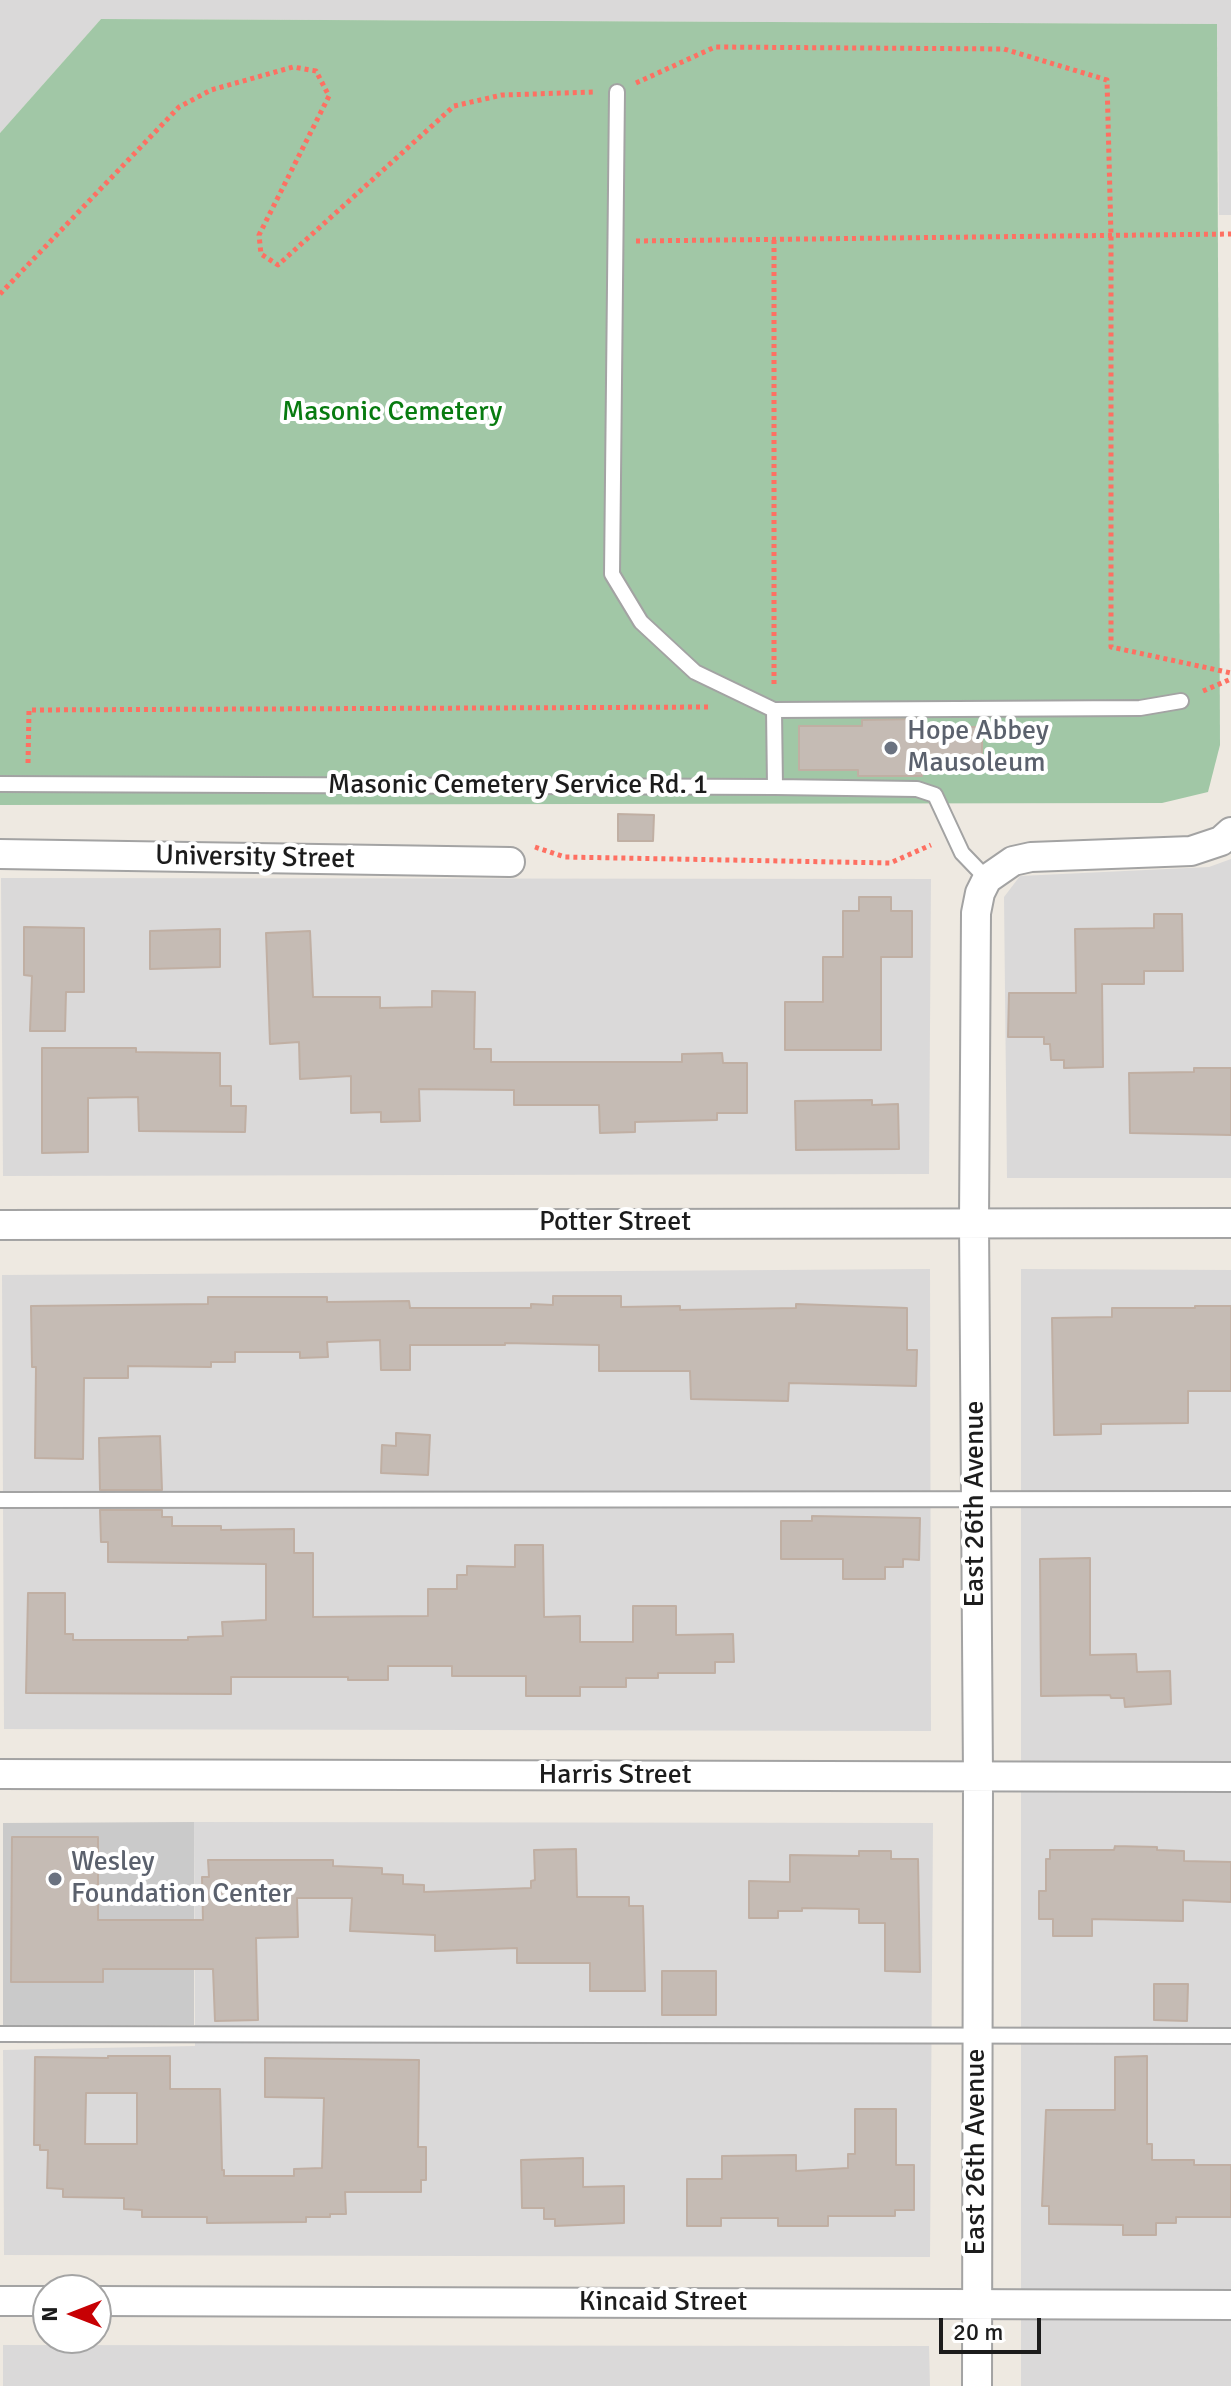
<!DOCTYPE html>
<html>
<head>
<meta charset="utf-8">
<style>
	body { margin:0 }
	#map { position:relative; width:1231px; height:2386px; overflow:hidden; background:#eee9e1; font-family:Signika,sans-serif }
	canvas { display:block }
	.north { position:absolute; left:32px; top:2274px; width:80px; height:80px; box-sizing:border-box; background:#fff; border:2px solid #a4a4a4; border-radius:50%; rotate:270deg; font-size:22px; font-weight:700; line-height:32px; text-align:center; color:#1c1c1c }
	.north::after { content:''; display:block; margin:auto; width:28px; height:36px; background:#c70003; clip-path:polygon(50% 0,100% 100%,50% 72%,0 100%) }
	.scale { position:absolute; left:939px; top:2318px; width:102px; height:36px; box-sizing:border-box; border:4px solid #1c1c1c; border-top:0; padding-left:10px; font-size:24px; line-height:28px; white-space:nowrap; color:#1c1c1c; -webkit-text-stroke:6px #fff; paint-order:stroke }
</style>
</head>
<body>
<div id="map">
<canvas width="1231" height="2386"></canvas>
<div class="north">N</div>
<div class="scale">20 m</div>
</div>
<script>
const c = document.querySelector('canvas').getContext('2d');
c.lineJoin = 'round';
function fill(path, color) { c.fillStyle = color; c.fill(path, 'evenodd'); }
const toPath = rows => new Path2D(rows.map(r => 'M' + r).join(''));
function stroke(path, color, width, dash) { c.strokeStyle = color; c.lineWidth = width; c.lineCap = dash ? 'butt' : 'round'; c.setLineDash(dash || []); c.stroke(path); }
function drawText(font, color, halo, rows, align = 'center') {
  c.font = font + ' Signika,sans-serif'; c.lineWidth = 8; c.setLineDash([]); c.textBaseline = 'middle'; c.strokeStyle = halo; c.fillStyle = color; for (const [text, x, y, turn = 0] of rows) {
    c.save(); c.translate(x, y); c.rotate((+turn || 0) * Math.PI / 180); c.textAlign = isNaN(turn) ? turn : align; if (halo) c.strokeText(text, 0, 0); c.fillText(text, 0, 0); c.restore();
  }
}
fill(toPath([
	[0,0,1231,0,1231,215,1219,215,1217,24,101,19,0,133],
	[1231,859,1231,1178,1007,1178,1004,897,1020,876,1209,867],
	[1,878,931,879,929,1174,3,1176],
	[930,1269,931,1731,4,1729,2,1275],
	[1021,1269,1231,1270,1231,2386,1021,2386],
	[194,1822,933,1823,930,2257,4,2255,3,2050,195,2046],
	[3,2345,929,2346,930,2386,3,2386]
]), '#dad9d9');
fill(toPath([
	[194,1822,194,2025,3,2026,3,1823]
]), '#cacaca');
fill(toPath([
	[101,19,1217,24,1220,745,1208,792,1162,803,0,805,0,133]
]), '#a1c7a6');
const building = toPath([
	[919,719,919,727,982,727,982,768,922,768,922,776,858,776,858,770,799,770,799,726,862,726,862,720,919,719],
	[618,814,654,815,653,841,618,841,618,814],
	[859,897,891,897,891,911,912,911,912,957,881,957,881,1050,785,1050,785,1002,823,1002,823,957,843,957,843,911,859,911,859,897],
	[1154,914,1182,914,1183,971,1144,971,1144,984,1102,984,1103,1067,1064,1068,1064,1060,1051,1060,1050,1044,1044,1044,1044,1037,1008,1037,1009,993,1076,993,1075,929,1154,928,1154,914],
	[24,927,84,928,84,992,66,992,65,1031,30,1031,32,976,24,975,24,927],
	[220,929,220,967,150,969,150,931,220,929],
	[310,931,313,997,380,997,380,1008,432,1007,432,991,475,992,474,1049,491,1049,491,1062,682,1062,682,1054,722,1053,723,1063,747,1063,747,1113,717,1113,717,1120,635,1122,635,1132,600,1133,599,1105,514,1105,514,1090,419,1089,420,1121,381,1122,381,1112,351,1113,351,1076,300,1079,299,1042,270,1044,266,933,310,931],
	[42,1048,136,1048,136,1052,220,1053,220,1086,231,1086,231,1106,246,1106,245,1132,139,1131,138,1097,88,1098,88,1152,42,1153,42,1048],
	[1194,1068,1231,1068,1231,1135,1130,1133,1129,1073,1194,1072,1194,1068],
	[872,1100,872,1105,898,1104,899,1149,796,1150,795,1101,872,1100],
	[553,1296,621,1296,621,1307,680,1306,680,1310,796,1308,796,1304,907,1308,907,1350,917,1350,916,1386,789,1383,788,1401,691,1399,690,1371,599,1371,599,1345,505,1343,505,1345,410,1345,410,1370,381,1370,380,1340,327,1342,328,1357,300,1358,300,1352,235,1352,235,1362,211,1362,211,1367,128,1366,128,1378,84,1378,83,1459,35,1458,36,1367,32,1367,31,1306,208,1304,208,1297,327,1297,327,1302,409,1301,410,1308,531,1308,531,1304,553,1305,553,1296],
	[1195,1306,1231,1306,1231,1391,1188,1391,1188,1423,1101,1424,1101,1434,1054,1435,1052,1318,1112,1317,1112,1308,1195,1308,1195,1306],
	[396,1433,430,1435,428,1475,381,1473,382,1445,396,1446,396,1433],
	[160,1436,162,1490,100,1490,99,1438,160,1436],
	[100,1510,162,1510,162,1517,172,1517,172,1526,221,1526,221,1530,294,1529,294,1553,313,1553,313,1617,428,1616,428,1589,457,1589,457,1575,467,1575,467,1566,515,1567,515,1545,543,1545,544,1617,580,1616,580,1642,633,1642,633,1606,676,1606,676,1635,733,1634,734,1662,715,1662,715,1673,658,1673,658,1678,626,1678,626,1687,580,1687,580,1696,526,1696,526,1676,452,1676,452,1666,388,1666,388,1680,348,1680,348,1677,231,1677,231,1694,26,1693,28,1593,65,1593,65,1634,73,1634,73,1640,188,1640,188,1637,223,1636,222,1622,266,1620,266,1564,108,1562,108,1542,101,1542,100,1510],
	[812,1516,920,1518,919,1560,903,1559,903,1567,885,1567,885,1579,843,1579,843,1559,781,1559,781,1521,812,1521,812,1516],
	[1090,1558,1090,1655,1136,1654,1137,1672,1170,1671,1171,1704,1125,1707,1124,1698,1111,1698,1110,1695,1041,1696,1040,1559,1090,1558],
	[12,1837,98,1837,98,1920,203,1920,202,1877,209,1877,208,1860,333,1860,333,1866,382,1868,382,1874,403,1875,403,1884,424,1885,424,1892,531,1888,531,1881,535,1880,534,1850,576,1849,577,1897,629,1897,629,1906,643,1906,645,1991,590,1991,590,1963,517,1963,517,1948,435,1951,435,1935,350,1931,352,1898,297,1898,298,1937,256,1938,258,2020,215,2021,213,1969,103,1969,103,1982,11,1982,12,1837],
	[1115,1846,1157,1847,1157,1850,1184,1851,1184,1861,1231,1862,1231,1902,1183,1900,1183,1921,1092,1919,1092,1936,1053,1936,1053,1919,1039,1919,1039,1891,1046,1891,1046,1859,1050,1859,1050,1850,1114,1850,1115,1846],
	[859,1851,891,1851,891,1859,918,1859,920,1972,885,1971,885,1923,859,1923,859,1909,802,1908,802,1911,778,1911,778,1918,749,1918,749,1881,790,1882,790,1855,859,1856,859,1851],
	[662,1971,716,1971,716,2015,662,2015,662,1971],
	[1154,1984,1188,1984,1187,2021,1154,2020,1154,1984],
	[108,2056,170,2056,170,2089,220,2089,222,2170,224,2170,224,2176,294,2176,294,2169,322,2168,324,2098,265,2097,265,2058,419,2060,418,2147,426,2147,426,2180,421,2180,421,2192,345,2192,346,2214,330,2214,330,2217,306,2217,306,2222,207,2223,207,2217,142,2217,142,2210,124,2209,124,2198,63,2197,63,2189,47,2188,48,2150,40,2150,40,2145,34,2145,35,2057,108,2058,108,2056],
	[86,2093,137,2093,137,2144,85,2144,86,2093],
	[1147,2056,1147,2144,1152,2144,1152,2160,1194,2160,1194,2165,1231,2165,1231,2217,1176,2217,1176,2223,1156,2223,1156,2235,1123,2235,1123,2225,1049,2224,1049,2206,1042,2206,1046,2110,1115,2110,1115,2057,1147,2056],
	[855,2109,896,2109,896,2165,914,2165,914,2210,895,2210,895,2216,828,2216,828,2226,778,2226,778,2218,721,2218,721,2226,687,2226,687,2179,722,2179,722,2156,796,2155,796,2171,848,2168,848,2154,855,2154,855,2109],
	[583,2158,583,2187,624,2186,624,2223,555,2226,555,2219,544,2219,544,2208,522,2208,521,2160,583,2158]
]);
fill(building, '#c5bbb4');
stroke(building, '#c0afa3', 2);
const lane = toPath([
	[617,92,612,574,641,622,695,672,774,710],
	[0,784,775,787,917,789,935,795,962,853,987,879],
	[775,787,774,710,1140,708,1181,701],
	[0,1500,1231,1499],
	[0,2034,1231,2036]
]);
const street = toPath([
	[0,854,510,862],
	[0,1225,1231,1223],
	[0,1774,1231,1777],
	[0,2301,48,2301],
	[96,2301,1231,2305],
	[977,2386,978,1777,974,1222,976,913,980,893,987,879,1013,861,1031,857,1191,851,1221,841,1231,832]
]);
stroke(lane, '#a3a3a3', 18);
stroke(street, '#a3a3a3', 32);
stroke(toPath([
	[636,83,715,47,1004,49,1107,80,1111,236,1111,647,1231,673],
	[774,240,774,685],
	[636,241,1231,234],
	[0,294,179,107,211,90,293,67,316,71,329,96,259,235,261,254,278,265,454,106,502,95,595,92],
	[1203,691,1231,679],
	[28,763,29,710,709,707],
	[535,847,565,857,890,863,931,845]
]), '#fe7062', 5, [4, 4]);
stroke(lane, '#fff', 14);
stroke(street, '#fff', 28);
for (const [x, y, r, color] of [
	[891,748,8,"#6b7280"],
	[55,1879,8,"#6b7280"]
]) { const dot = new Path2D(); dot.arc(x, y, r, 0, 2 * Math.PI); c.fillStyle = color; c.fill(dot); stroke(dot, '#fff', 3); }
drawText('28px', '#087b10', '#fff', [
	["Masonic Cemetery",392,413]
]);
drawText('28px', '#5b616d', '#fff', [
	["Hope Abbey",907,732],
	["Mausoleum",907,764],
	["Wesley",71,1863],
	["Foundation Center",71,1895]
], 'left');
drawText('28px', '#1c1c1c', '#fff', [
	["Masonic Cemetery Service Rd. 1",518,786],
	["University Street",255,858,1],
	["Potter Street",615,1223],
	["East 26th Avenue",976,1504,-90],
	["Harris Street",615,1776],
	["East 26th Avenue",977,2152,-90],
	["Kincaid Street",663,2303]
]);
</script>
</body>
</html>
